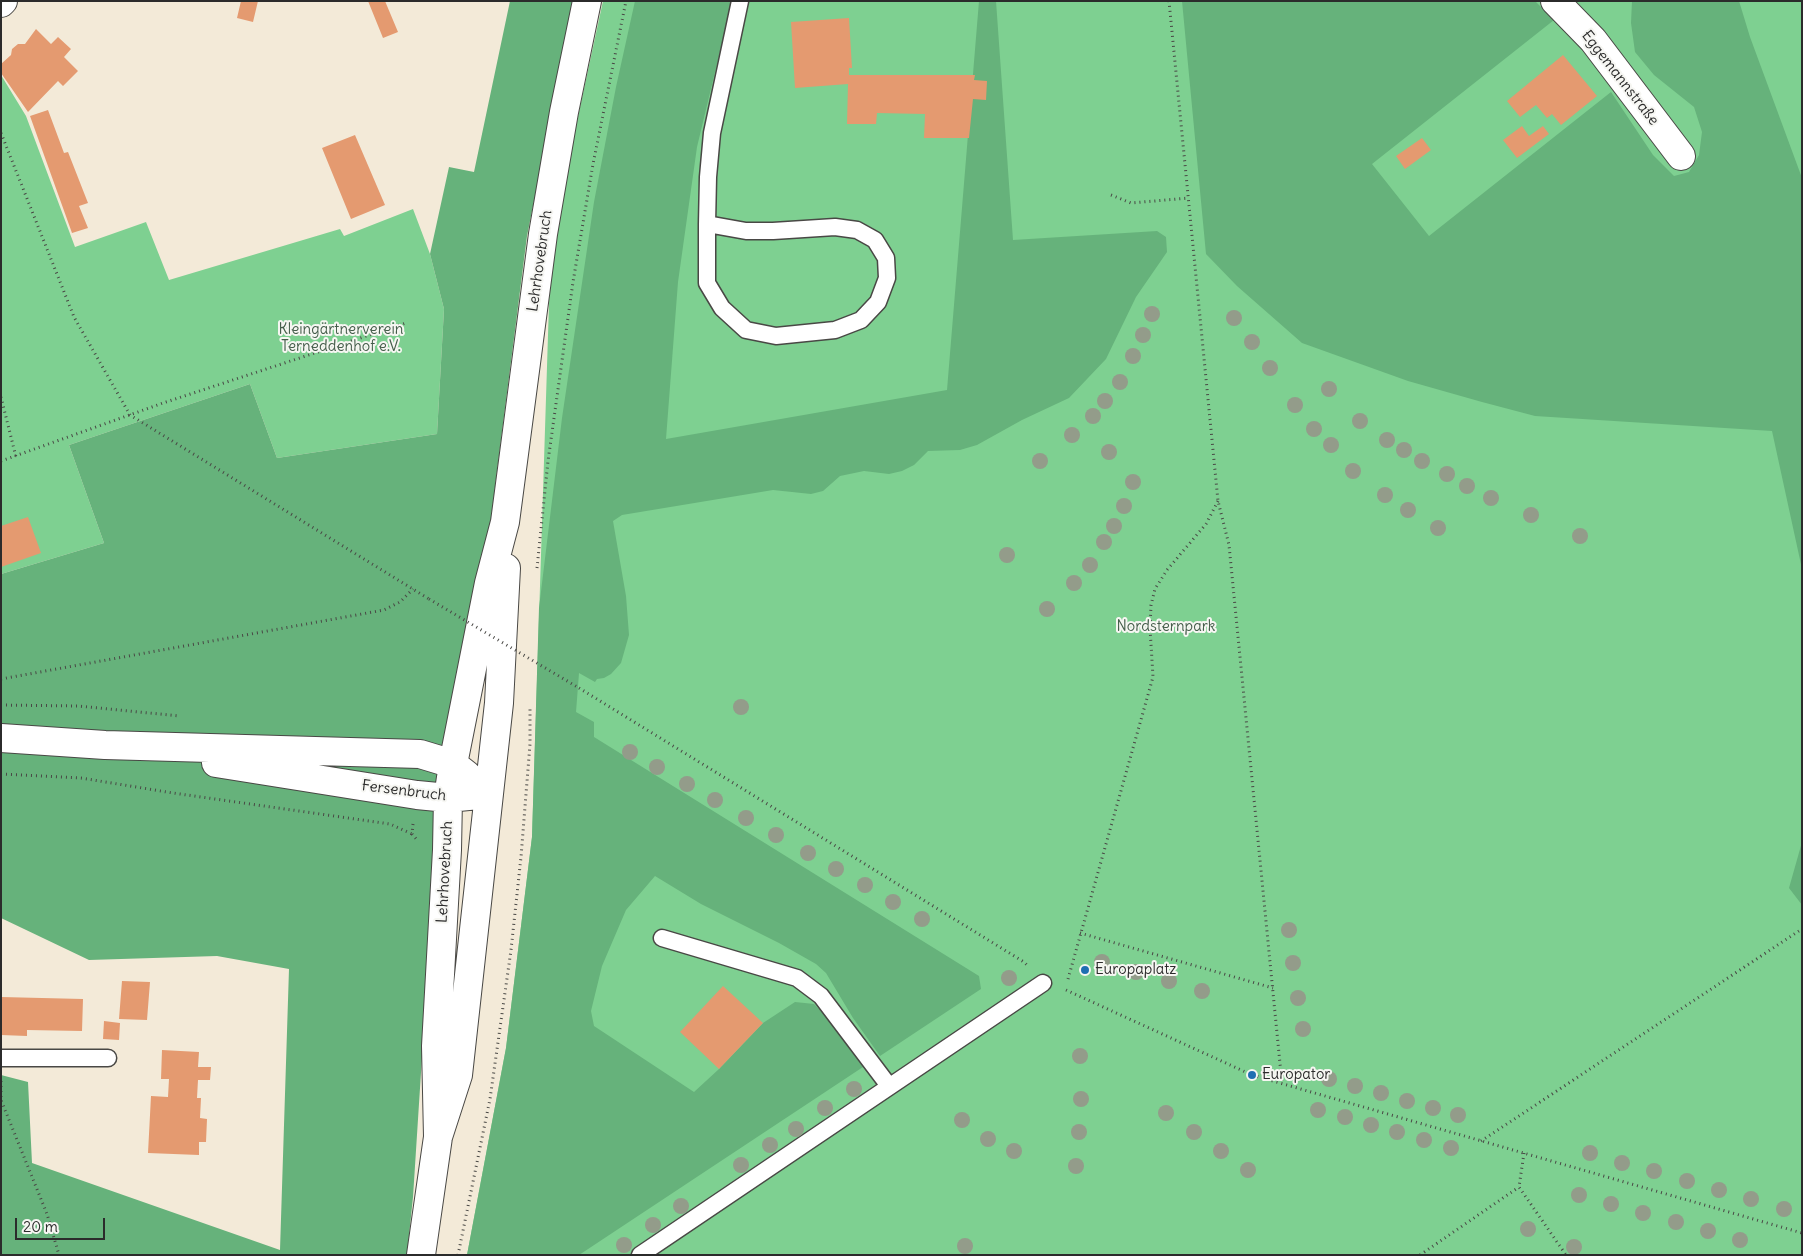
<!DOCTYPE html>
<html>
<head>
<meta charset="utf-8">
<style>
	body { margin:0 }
	#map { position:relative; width:1803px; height:1256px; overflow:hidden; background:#f3ead8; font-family:Delius,sans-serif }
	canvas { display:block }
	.frame { position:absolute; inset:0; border:2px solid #2b2b2b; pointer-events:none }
	.scale { position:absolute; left:15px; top:1218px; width:90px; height:22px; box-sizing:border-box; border:2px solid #2b2b2b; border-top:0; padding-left:6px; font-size:15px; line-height:18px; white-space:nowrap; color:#2b2b2b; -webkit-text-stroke:4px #f6f6f2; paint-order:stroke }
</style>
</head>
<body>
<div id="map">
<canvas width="1803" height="1256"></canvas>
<div class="frame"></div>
<div class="scale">20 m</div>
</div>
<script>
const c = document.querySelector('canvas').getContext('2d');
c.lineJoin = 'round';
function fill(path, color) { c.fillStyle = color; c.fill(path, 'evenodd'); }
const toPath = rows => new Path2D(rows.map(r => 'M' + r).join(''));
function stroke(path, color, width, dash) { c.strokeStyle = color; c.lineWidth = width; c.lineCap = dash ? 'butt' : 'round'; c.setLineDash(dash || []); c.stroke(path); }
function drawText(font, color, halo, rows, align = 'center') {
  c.font = font + ' Delius,sans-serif'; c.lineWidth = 4; c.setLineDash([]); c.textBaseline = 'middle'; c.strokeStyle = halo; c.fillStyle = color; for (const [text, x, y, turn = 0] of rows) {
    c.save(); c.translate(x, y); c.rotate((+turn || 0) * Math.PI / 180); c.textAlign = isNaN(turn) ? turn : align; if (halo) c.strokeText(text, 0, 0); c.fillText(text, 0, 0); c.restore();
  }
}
fill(toPath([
	[603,1,1802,1,1802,1255,467,1255,506,1048,532,837,551,241],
	[1,75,26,116,75,247,146,222,169,280,340,229,344,236,413,209,430,254,444,309,437,434,277,458,250,384,69,445,104,543,1,574]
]), '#7ed091');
fill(toPath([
	[510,1,574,1,527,236,490,526,455,689,436,839,413,1197,407,1255,1,1255,1,1075,28,1082,32,1163,280,1250,289,969,217,956,89,960,1,918,1,574,104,543,69,445,250,384,277,458,437,434,444,309,430,254,449,167,474,172],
	[635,1,732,1,697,147,678,282,666,439,947,390,979,1,996,1,1013,240,1157,231,1166,237,1167,252,1136,297,1106,359,1069,398,1022,420,977,445,960,450,928,451,914,465,902,471,889,474,864,471,840,476,823,491,811,494,773,490,622,515,613,521,626,596,629,635,621,663,611,674,604,678,597,679,595,682,579,673,576,712,594,722,594,737,979,976,981,989,880,1056,853,1018,826,973,816,964,779,943,701,904,655,876,626,910,602,966,591,1011,594,1026,694,1092,719,1069,763,1023,795,1002,814,1004,825,1015,863,1067,579,1255,467,1255,506,1048,532,837,539,608,562,418,594,202,616,87],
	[1182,1,1535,1,1554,20,1372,164,1429,236,1611,92,1653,155,1674,176,1689,172,1699,155,1702,132,1694,107,1654,75,1635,52,1631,23,1632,1,1739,1,1750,37,1802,178,1802,569,1772,431,1535,416,1482,402,1408,381,1302,343,1237,286,1206,254],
	[1802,842,1802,905,1789,888]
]), '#66b27b');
fill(toPath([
	[241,1,258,1,253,22,237,18],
	[368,1,385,1,398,32,383,38],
	[849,18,852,68,849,68,849,75,975,75,974,80,987,81,986,100,973,99,969,138,924,138,925,114,877,113,876,124,847,124,848,84,795,88,791,22],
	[36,29,51,44,58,37,71,49,64,57,78,71,63,86,58,81,28,112,1,73,1,64,11,55,12,49,18,44,25,44],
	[1563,55,1597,96,1561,125,1552,114,1547,118,1536,105,1520,117,1507,101],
	[48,110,64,153,68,152,88,203,79,206,88,228,72,233,30,116],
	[1522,126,1529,136,1543,126,1549,134,1517,158,1503,140],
	[355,135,385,205,351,219,322,148],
	[1422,138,1431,150,1405,169,1396,156],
	[28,517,41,553,1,567,1,526],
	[122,981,150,982,147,1020,119,1019],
	[723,986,763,1023,719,1069,680,1032],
	[1,997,83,999,82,1031,27,1030,27,1036,1,1035],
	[104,1021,120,1023,119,1040,103,1039],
	[162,1050,199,1052,198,1067,211,1067,210,1080,198,1080,197,1098,201,1098,200,1118,207,1119,206,1142,199,1142,199,1155,148,1153,151,1096,168,1097,169,1079,161,1079]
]), '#e49a70');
const service = toPath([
	[707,224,746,231,773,231,835,227,857,230,875,240,886,258,887,278,878,302,861,320,835,330,776,336,746,330,722,308,707,283,707,224,708,177,712,133,740,1],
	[662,938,797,978,821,996,889,1086],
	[1,1058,108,1058],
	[640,1255,1043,983]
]);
const minor = toPath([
	[1555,1,1593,40,1681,156],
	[1,3,3,1]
]);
const tertiary = toPath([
	[1,738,105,745,420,754,453,764,467,775],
	[216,763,417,795,448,798,489,794],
	[438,1137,436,1046,447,850,448,798,453,764,489,583,505,522,543,234,564,112,587,1],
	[421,1255,438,1137,458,1075,499,703,506,568]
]);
stroke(service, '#494845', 19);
stroke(minor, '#494845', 30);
stroke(tertiary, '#494845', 30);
stroke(toPath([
	[1169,1,1218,501,1229,545,1282,1084],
	[1,133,74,317,130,415,429,599],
	[1111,195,1131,203,1189,198],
	[1,397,16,457],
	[1,461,163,403,406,323],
	[537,568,548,461,573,282,593,164,626,1],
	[1,679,384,610,400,602,413,589],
	[579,688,1024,962,1028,966],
	[1,705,78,706,180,716],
	[1,774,81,778,173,793,390,824,412,834],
	[413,824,412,834,418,841],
	[1080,933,1273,988],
	[1068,979,1153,677,1150,628,1151,605,1155,589,1167,570,1206,524,1218,501],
	[1066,990,1252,1075,1802,1233],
	[1,1081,1,1100,47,1214,59,1255],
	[1481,1141,1802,929],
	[1524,1153,1519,1187,1566,1255],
	[458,1255,490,1099,511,950,521,857,530,744,530,709],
	[1420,1255,1519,1187]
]), '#494845', 3, [1, 4]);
stroke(service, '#fff', 16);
stroke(minor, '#fff', 28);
stroke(tertiary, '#fff', 28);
stroke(toPath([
	[429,599,579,688]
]), '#494845', 3, [1, 4]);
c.fillStyle = '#939c8a';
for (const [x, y] of [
	[1152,314],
	[1234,318],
	[1143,335],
	[1252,342],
	[1133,356],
	[1270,368],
	[1120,382],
	[1329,389],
	[1105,401],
	[1295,405],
	[1093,416],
	[1360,421],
	[1314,429],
	[1072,435],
	[1387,440],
	[1331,445],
	[1404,450],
	[1109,452],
	[1040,461],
	[1422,461],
	[1353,471],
	[1447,474],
	[1133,482],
	[1467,486],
	[1385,495],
	[1491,498],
	[1124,506],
	[1408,510],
	[1531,515],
	[1114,526],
	[1438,528],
	[1580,536],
	[1104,542],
	[1007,555],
	[1090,565],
	[1074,583],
	[1047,609],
	[741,707],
	[630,752],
	[657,767],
	[687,784],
	[715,800],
	[746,818],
	[776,835],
	[808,853],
	[836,869],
	[865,885],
	[893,902],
	[922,919],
	[1289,930],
	[1102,962],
	[1293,963],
	[1136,972],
	[1009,978],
	[1169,981],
	[1202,991],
	[1298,998],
	[1303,1029],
	[1080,1056],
	[1329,1079],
	[1355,1086],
	[854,1089],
	[1381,1093],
	[1081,1099],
	[1407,1101],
	[825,1108],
	[1433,1108],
	[1318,1110],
	[1166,1113],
	[1458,1115],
	[1345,1117],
	[962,1120],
	[1371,1125],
	[796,1129],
	[1079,1132],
	[1194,1132],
	[1397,1132],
	[988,1139],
	[1424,1140],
	[770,1145],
	[1451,1148],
	[1014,1151],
	[1221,1151],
	[1590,1153],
	[1622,1163],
	[741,1165],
	[1076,1166],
	[1248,1170],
	[1654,1171],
	[1687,1181],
	[1719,1190],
	[1579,1195],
	[1751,1199],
	[1611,1204],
	[681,1206],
	[1784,1209],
	[1643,1213],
	[1676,1222],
	[653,1225],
	[1528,1229],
	[1708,1231],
	[1740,1240],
	[624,1245],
	[965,1246],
	[1574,1247]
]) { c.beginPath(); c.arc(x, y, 8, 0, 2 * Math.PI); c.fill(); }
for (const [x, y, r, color] of [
	[1085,970,5,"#1f6fb2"],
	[1252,1075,5,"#1f6fb2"]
]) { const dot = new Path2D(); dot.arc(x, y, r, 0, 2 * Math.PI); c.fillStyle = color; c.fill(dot); stroke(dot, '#f6f6f2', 2); }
drawText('15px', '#2b2b2b', '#f6f6f2', [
	["Eggemannstraße",1620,78,52],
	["Lehrhovebruch",540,261,-82],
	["Fersenbruch",404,791,7],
	["Lehrhovebruch",445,872,-87]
]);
drawText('15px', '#445d4a', '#f6f6f2', [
	["Kleingärtnerverein",341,330],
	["Terneddenhof e.V.",341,347],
	["Nordsternpark",1166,627]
]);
drawText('15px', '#2b2b2b', '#f6f6f2', [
	["Europaplatz",1095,970],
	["Europator",1262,1075]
], 'left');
</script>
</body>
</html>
